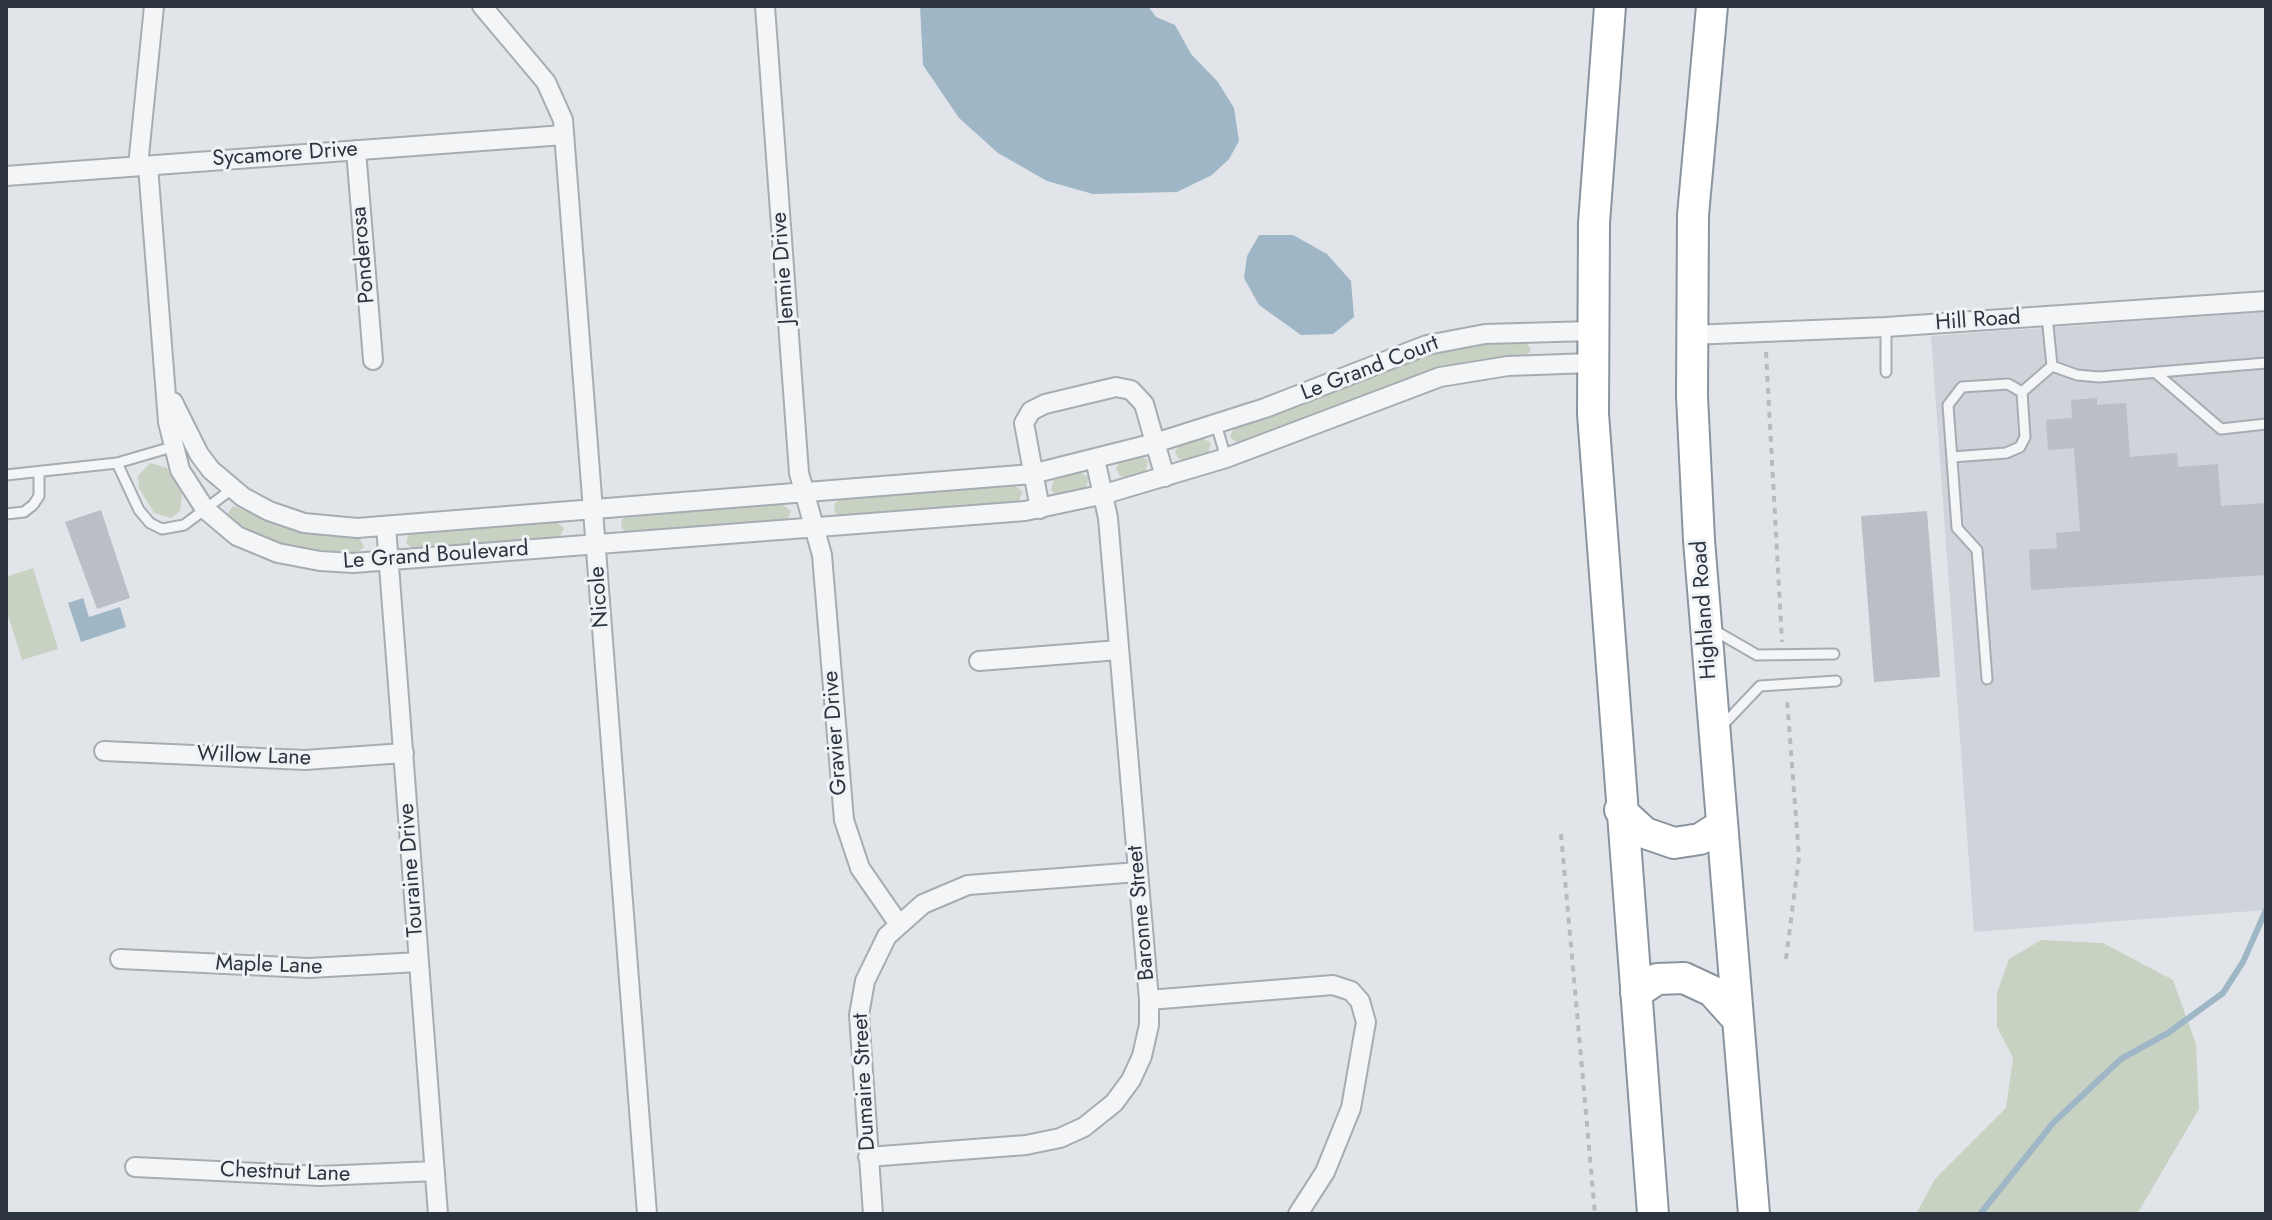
<!DOCTYPE html>
<html>
<head>
<meta charset="utf-8">
<style>
	body { margin:0 }
	#map { position:relative; width:2272px; height:1220px; overflow:hidden; background:#e1e5e9; font-family:Jost,sans-serif }
	canvas { display:block }
	.frame { position:absolute; inset:0; border:8px solid #2b343f; pointer-events:none }
</style>
</head>
<body>
<div id="map">
<canvas width="2272" height="1220"></canvas>
<div class="frame"></div>
</div>
<script>
const c = document.querySelector('canvas').getContext('2d');
c.lineJoin = 'round';
function fill(path, color) { c.fillStyle = color; c.fill(path, 'evenodd'); }
const toPath = rows => new Path2D(rows.map(r => 'M' + r).join(''));
function stroke(path, color, width, dash) { c.strokeStyle = color; c.lineWidth = width; c.lineCap = dash ? 'butt' : 'round'; c.setLineDash(dash || []); c.stroke(path); }
function drawText(font, color, halo, rows, align = 'center') {
  c.font = font + ' Jost,sans-serif'; c.lineWidth = 6; c.setLineDash([]); c.textBaseline = 'middle'; c.strokeStyle = halo; c.fillStyle = color; for (const [text, x, y, turn = 0] of rows) {
    c.save(); c.translate(x, y); c.rotate((+turn || 0) * Math.PI / 180); c.textAlign = isNaN(turn) ? turn : align; if (halo) c.strokeText(text, 0, 0); c.fillText(text, 0, 0); c.restore();
  }
}
fill(toPath([
	[2266,312,2266,910,1974,932,1931,336]
]), '#cfd4da');
fill(toPath([
	[1526,341,1531,350,1526,356,1434,369,1239,444,1230,437,1234,427,1308,402,1409,359,1482,343],
	[1200,437,1211,443,1208,454,1186,461,1179,459,1175,452,1179,444],
	[1142,456,1148,461,1145,472,1127,477,1120,476,1116,468,1120,461],
	[150,463,167,468,182,494,180,511,171,518,154,513,139,488,138,476],
	[1079,472,1089,477,1086,488,1057,496,1051,490,1054,479],
	[1014,485,1023,492,1018,503,839,517,834,511,835,503,842,499],
	[782,504,791,511,787,521,626,533,621,527,622,519,630,515],
	[233,506,302,531,359,537,364,547,355,554,284,546,233,523,228,513],
	[555,521,564,528,559,538,415,550,406,543,408,535,415,532],
	[33,568,58,649,22,660,6,609,6,577],
	[2041,940,2103,943,2173,980,2196,1044,2199,1109,2137,1214,1916,1214,1935,1179,2006,1108,2013,1058,1997,1027,1997,993,2009,959]
]), '#c8d2c3');
fill(toPath([
	[920,6,1148,6,1156,17,1175,25,1191,54,1218,82,1234,108,1239,141,1229,159,1212,175,1177,192,1093,194,1047,181,998,153,959,118,923,65],
	[1259,235,1293,235,1327,254,1351,281,1354,317,1333,334,1301,335,1259,305,1244,278,1247,256],
	[83,598,89,617,120,607,126,627,81,642,68,603]
]), '#9fb6c6');
stroke(toPath([
	[1980,1214,2054,1122,2121,1059,2168,1033,2223,993,2243,962,2266,910]
]), '#9fb6c6', 6);
fill(toPath([
	[2097,398,2097,405,2126,403,2130,457,2177,453,2178,467,2218,464,2221,506,2266,503,2266,575,2031,590,2029,550,2057,548,2056,533,2080,531,2074,448,2048,450,2046,420,2072,418,2071,400],
	[101,510,130,598,97,609,65,522],
	[1927,511,1940,677,1874,682,1861,516]
]), '#b9bfc5');
const service = toPath([
	[2047,316,2052,366,2077,375,2099,377,2266,363],
	[1886,372,1886,327],
	[2156,373,2221,429,2266,424],
	[1216,424,1226,458],
	[1952,457,2006,453,2020,447,2025,437,2022,392],
	[117,463,139,510,150,523,162,529,184,525,232,489],
	[6,475,117,463,172,447],
	[6,514,24,512,33,505,39,496,39,472],
	[1712,629,1757,655,1834,654],
	[1987,679,1977,550,1957,528,1948,405,1962,387,2008,384,2022,392,2052,366],
	[1722,726,1760,686,1836,681]
]);
const minor = toPath([
	[482,6,546,82,563,120,647,1214],
	[765,6,799,473,822,555,844,820,860,868,898,923],
	[356,150,373,360],
	[138,166,154,6],
	[148,166,168,422,180,470,205,509,237,536,278,553,320,561,353,563,1025,511,1105,494,1226,458,1440,377,1508,366,1591,363],
	[6,176,564,135],
	[1690,335,1886,327,2266,301],
	[173,402,199,454,211,470,243,497,269,511,304,523,357,528,1032,474,1155,443,1265,408,1427,345,1485,334,1591,331],
	[1040,509,1024,423,1031,411,1045,404,1116,387,1131,390,1144,404,1165,477],
	[386,526,438,1214],
	[979,661,1119,650],
	[104,751,305,760,404,753],
	[120,959,309,968,419,962],
	[1149,1000,1333,985,1351,991,1360,1001,1366,1022,1351,1108,1325,1172,1298,1214],
	[868,1157,1026,1145,1060,1138,1084,1127,1114,1103,1131,1080,1142,1056,1149,1025,1149,1000,1108,518,1095,459],
	[135,1167,320,1176,435,1171],
	[873,1214,859,1015,865,981,887,936,923,904,968,885,1138,872]
]);
const trunk = toPath([
	[1610,6,1594,223,1593,414,1653,1214],
	[1712,6,1693,215,1692,396,1699,540,1754,1214],
	[1620,810,1645,833,1674,843,1700,839,1722,825],
	[1636,993,1657,979,1684,978,1712,991,1738,1020]
]);
stroke(service, '#a7acb3', 13);
stroke(minor, '#a7acb3', 22);
stroke(trunk, '#89949e', 34);
stroke(toPath([
	[1766,352,1782,642],
	[1561,834,1595,1214],
	[1786,959,1799,857,1787,699]
]), '#b7bbc0', 4, [6, 6]);
stroke(service, '#f3f5f7', 9);
stroke(minor, '#f3f5f7', 18);
stroke(trunk, '#fff', 30);
drawText('22px', '#2b343f', '#f0f3f6', [
	["Sycamore Drive",285,155,-4],
	["Ponderosa",364,255,-95],
	["Jennie Drive",784,268,-94],
	["Hill Road",1978,321,-4],
	["Le Grand Court",1370,369,-21],
	["Le Grand Boulevard",436,556,-4],
	["Nicole",600,597,-94],
	["Highland Road",1705,610,-94],
	["Gravier Drive",836,733,-94],
	["Willow Lane",254,757,2],
	["Touraine Drive",412,870,-94],
	["Baronne Street",1142,913,-95],
	["Maple Lane",269,966,2],
	["Dumaire Street",865,1082,-93],
	["Chestnut Lane",285,1173,2]
]);
</script>
</body>
</html>
